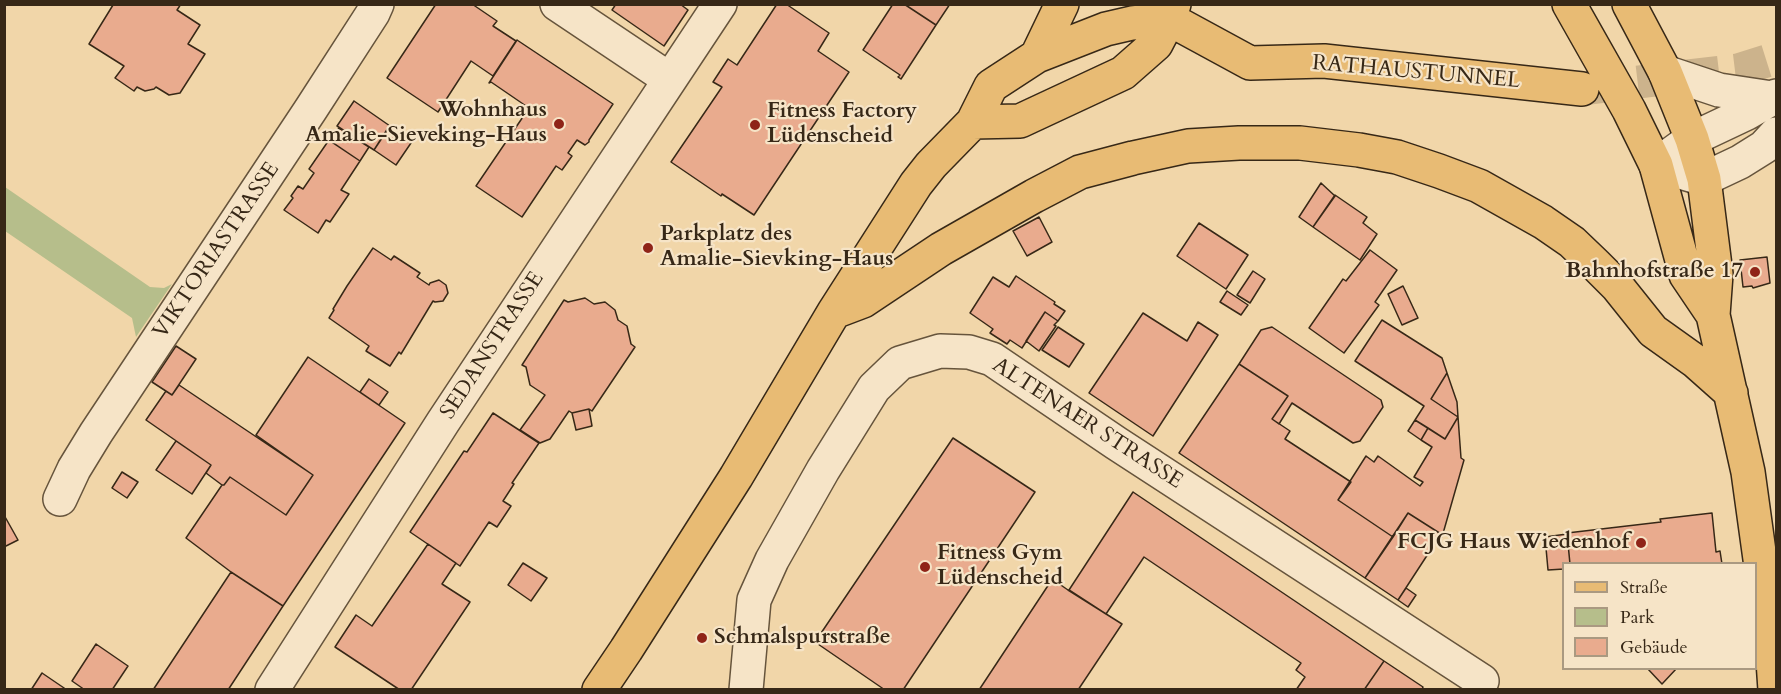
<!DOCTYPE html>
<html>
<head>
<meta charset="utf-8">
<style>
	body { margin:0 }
	#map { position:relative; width:1781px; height:694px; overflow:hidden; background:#f1d6a9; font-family:Cardo,serif }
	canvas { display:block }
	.frame { position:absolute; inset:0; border:6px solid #372817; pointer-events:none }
	.legend { position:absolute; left:1562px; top:562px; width:195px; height:108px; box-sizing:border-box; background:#f6e4c7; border:2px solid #aa9981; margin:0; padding:8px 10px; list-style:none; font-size:18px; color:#372817 }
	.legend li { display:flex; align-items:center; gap:12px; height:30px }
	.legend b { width:30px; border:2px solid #aa9981 }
</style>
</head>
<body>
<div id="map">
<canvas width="1781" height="694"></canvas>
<div class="frame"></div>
<ul class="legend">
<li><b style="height:8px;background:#e8bb74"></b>Straße</li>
<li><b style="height:16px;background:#b6be8b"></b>Park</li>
<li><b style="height:16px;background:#e9ab8e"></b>Gebäude</li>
</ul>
</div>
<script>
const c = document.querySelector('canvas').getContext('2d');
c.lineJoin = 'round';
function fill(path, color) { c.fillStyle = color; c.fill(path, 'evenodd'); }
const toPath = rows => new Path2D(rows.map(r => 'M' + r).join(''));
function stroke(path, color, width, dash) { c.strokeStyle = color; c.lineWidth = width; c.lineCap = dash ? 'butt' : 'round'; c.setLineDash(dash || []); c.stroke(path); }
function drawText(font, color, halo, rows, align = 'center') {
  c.font = font + ' Cardo,serif'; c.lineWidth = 4.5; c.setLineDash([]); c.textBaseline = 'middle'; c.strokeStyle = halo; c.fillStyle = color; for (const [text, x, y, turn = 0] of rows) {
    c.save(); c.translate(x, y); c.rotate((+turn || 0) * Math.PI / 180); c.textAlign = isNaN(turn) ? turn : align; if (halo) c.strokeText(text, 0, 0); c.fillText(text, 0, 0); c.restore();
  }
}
fill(toPath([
	[5,187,150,287,164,288,172,284,136,337,132,318,5,231]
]), '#b6be8b');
const building = toPath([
	[181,4,177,10,200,25,188,44,205,54,180,93,169,95,156,87,154,89,145,91,137,87,134,91,115,78,124,66,89,44,113,5,112,4,181,4],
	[436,4,472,4,497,21,493,26,516,41,493,76,471,61,438,112,387,78,436,4],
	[616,4,680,4,688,10,664,46,612,10,616,4],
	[777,4,786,4,829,33,818,51,849,72,754,215,722,194,721,196,671,162,722,87,713,82,728,59,737,65,777,4],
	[893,4,904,4,936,25,901,79,898,77,900,75,863,50,893,4],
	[904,4,950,4,936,25,904,4],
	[517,40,613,104,589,140,589,142,585,145,577,140,568,153,572,156,562,170,556,166,522,217,476,186,529,108,491,82,489,83,517,40],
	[354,101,390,126,374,150,337,126,354,101],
	[339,128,369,147,360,161,330,141,339,128],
	[388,128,411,143,396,165,374,150,388,128],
	[329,140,360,161,341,190,349,194,330,222,326,220,318,233,284,210,293,198,291,196,298,186,303,189,314,173,309,169,329,140],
	[1321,183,1335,196,1313,227,1299,217,1321,183],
	[1335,195,1367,217,1363,223,1377,234,1360,260,1313,227,1335,195],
	[1039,217,1052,242,1027,256,1013,231,1039,217],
	[1199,223,1248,255,1226,289,1177,256,1199,223],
	[373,248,391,260,394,256,420,273,417,277,429,285,430,283,439,280,446,285,448,293,443,301,435,302,433,301,401,354,399,352,390,366,366,351,369,346,329,318,334,310,333,309,347,286,373,248],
	[1370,250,1397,270,1375,302,1379,305,1344,353,1309,328,1343,279,1346,281,1370,250],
	[1767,257,1770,283,1753,288,1752,286,1743,287,1740,260,1767,257],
	[1253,271,1265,279,1250,303,1237,295,1253,271],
	[1016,276,1055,302,1054,304,1065,311,1058,321,1045,312,1022,348,1010,340,1007,344,990,333,993,329,970,313,993,277,1009,287,1016,276],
	[1403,286,1418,318,1402,325,1388,294,1403,286],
	[1227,291,1248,305,1241,315,1220,302,1227,291],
	[585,298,594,304,605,302,615,310,618,320,627,326,631,344,635,347,592,411,589,409,572,413,569,411,550,439,540,443,520,430,545,395,530,385,526,367,522,365,564,300,568,302,585,298],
	[1045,312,1058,321,1054,325,1056,326,1039,351,1026,341,1045,312],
	[1143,313,1187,341,1198,322,1218,335,1153,436,1089,393,1143,313],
	[1382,320,1442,358,1447,373,1431,399,1458,417,1445,439,1415,420,1424,406,1355,361,1382,320],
	[1058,327,1084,344,1069,367,1042,350,1058,327],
	[1272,327,1381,400,1383,407,1360,441,1353,443,1292,403,1279,424,1272,419,1288,396,1239,364,1261,330,1272,327],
	[176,346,196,359,172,395,152,382,176,346],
	[308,357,405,423,283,606,231,572,186,538,222,485,224,485,230,477,286,515,313,475,256,435,308,357],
	[1239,364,1288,396,1272,419,1290,431,1285,439,1351,482,1338,500,1393,537,1365,578,1179,453,1239,364],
	[1447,373,1457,402,1458,417,1431,399,1447,373],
	[369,379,388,392,379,405,360,392,369,379],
	[179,385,313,475,286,515,230,477,224,485,222,485,206,473,211,465,146,420,166,391,172,395,179,385],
	[589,409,592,426,576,430,572,413,589,409],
	[493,413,539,443,512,483,514,484,503,501,511,506,497,527,489,522,460,566,410,532,464,451,467,452,493,413],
	[1458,417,1461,458,1464,460,1442,537,1439,537,1441,534,1408,513,1393,537,1338,500,1366,456,1374,462,1378,456,1420,486,1423,482,1414,477,1432,447,1421,440,1428,428,1445,439,1458,417],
	[1415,420,1428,428,1421,440,1408,431,1415,420],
	[953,438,1035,492,903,690,885,690,815,642,953,438],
	[176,441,211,465,192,494,156,470,176,441],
	[122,472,138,482,127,498,112,488,122,472],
	[1133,492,1384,661,1364,690,1296,690,1305,677,1296,670,1301,663,1144,557,1106,614,1069,590,1133,492],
	[1408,513,1441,534,1398,600,1365,578,1408,513],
	[1712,513,1716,552,1720,551,1722,564,1570,564,1567,533,1661,522,1660,519,1712,513],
	[4,515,18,540,4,547,4,515],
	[1567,534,1570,564,1564,564,1564,569,1548,570,1545,537,1567,534],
	[428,544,456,563,442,584,470,602,411,690,400,690,335,647,356,615,372,626,428,544],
	[523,563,547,578,531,601,508,585,523,563],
	[231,572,283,606,228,690,153,690,231,572],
	[1053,578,1056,580,1055,581,1068,590,1122,624,1078,690,979,690,1053,578],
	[1406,588,1416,595,1408,607,1398,600,1406,588],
	[96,644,128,666,112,690,85,690,72,681,96,644],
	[1384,661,1423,687,1422,690,1364,690,1384,661],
	[1647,668,1677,668,1662,684,1647,668],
	[42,673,67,690,31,690,42,673]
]);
fill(building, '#e9ab8e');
stroke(building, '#372817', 1.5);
stroke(toPath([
	[1589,88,1738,70,1776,58]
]), '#ccb38c', 33, [33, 16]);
const minor = toPath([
	[557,4,669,79],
	[1665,72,1719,90,1772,98],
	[1656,165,1692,139,1747,113,1776,96],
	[1656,165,1704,179,1740,162,1764,147,1776,134],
	[60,499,74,469,96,433,311,109,373,13,377,4],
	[272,690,443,422,720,4],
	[746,690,754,600,772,560,823,470,874,388,900,363,940,351,969,352,992,359,1116,443,1482,681]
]);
const major = toPath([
	[1569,4,1629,110,1656,165,1686,275,1713,315],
	[1629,4,1665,72,1692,139,1704,179,1716,274,1713,315,1748,472,1772,646,1775,690],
	[1037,56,1062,4],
	[973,122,1020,121,1123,73,1156,44,1169,19,1174,4],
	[834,312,863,301,941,249,1034,196,1080,172,1133,158,1188,146,1239,143,1300,143,1359,150,1397,157,1439,171,1479,186,1543,222,1572,242,1595,264,1617,286,1653,331,1695,361,1731,393],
	[599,690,626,650,736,477,834,312,916,184,931,165,973,122,991,86,1037,56,1106,29,1132,23,1169,19,1250,63,1324,61,1582,89]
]);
stroke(minor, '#66543c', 36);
stroke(major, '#372817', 36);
stroke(minor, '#f6e4c7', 33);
stroke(major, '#e8bb74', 33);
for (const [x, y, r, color] of [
	[559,124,6,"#8f2418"],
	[755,125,6,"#8f2418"],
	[648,248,6,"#8f2418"],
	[1755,272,6,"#8f2418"],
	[1641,543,6,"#8f2418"],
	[925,567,6,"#8f2418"],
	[702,638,6,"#8f2418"]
]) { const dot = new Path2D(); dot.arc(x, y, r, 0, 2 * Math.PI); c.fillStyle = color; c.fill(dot); stroke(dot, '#f6e4c7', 2); }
drawText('22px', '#372817', '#f6e4c7', [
	["RATHAUSTUNNEL",1416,73,5],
	["VIKTORIASTRASSE",217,251,-56],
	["SEDANSTRASSE",493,346,-57],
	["ALTENAER STRASSE",1087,424,33]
]);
drawText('bold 22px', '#372817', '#f6e4c7', [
	["Wohnhaus",547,111,"right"],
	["Amalie-Sieveking-Haus",547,136,"right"],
	["Fitness Factory",767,112],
	["Lüdenscheid",767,137],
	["Parkplatz des",660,235],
	["Amalie-Sievking-Haus",660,260],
	["Bahnhofstraße 17",1743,272,"right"],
	["FCJG Haus Wiedenhof",1629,543,"right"],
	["Fitness Gym",937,554],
	["Lüdenscheid",937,579],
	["Schmalspurstraße",714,638]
], 'left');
</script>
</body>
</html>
